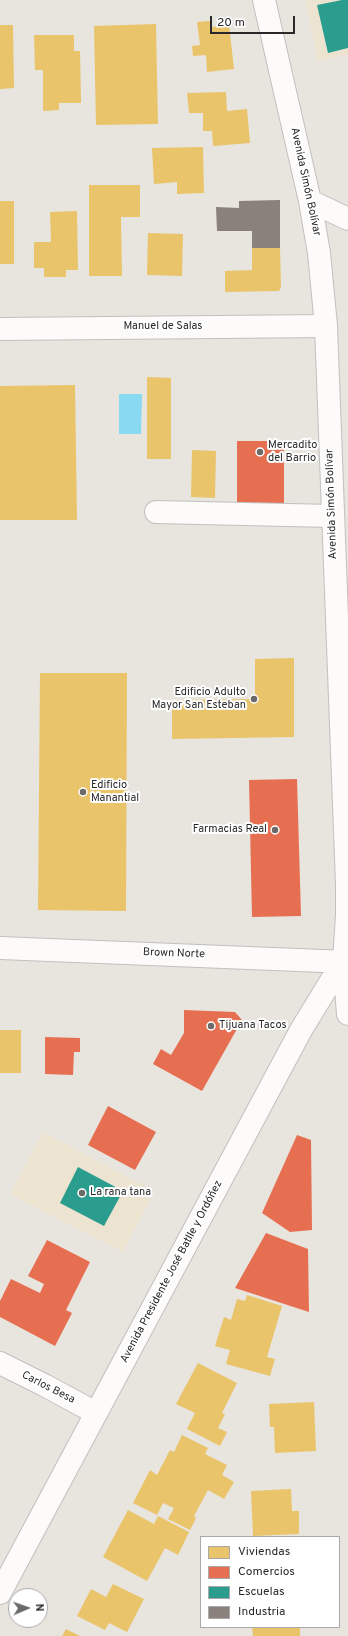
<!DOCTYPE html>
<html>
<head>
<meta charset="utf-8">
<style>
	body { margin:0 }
	#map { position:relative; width:348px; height:1636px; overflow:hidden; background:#e8e4de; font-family:Overpass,sans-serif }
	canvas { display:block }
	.legend { position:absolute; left:200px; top:1536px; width:140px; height:92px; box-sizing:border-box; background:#fff; border:1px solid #a9a9a9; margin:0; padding:5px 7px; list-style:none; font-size:12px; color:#292929 }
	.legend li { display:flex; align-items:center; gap:8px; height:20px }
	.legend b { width:20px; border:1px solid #a9a9a9 }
	.north { position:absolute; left:8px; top:1588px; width:40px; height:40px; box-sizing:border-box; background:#fff; border:1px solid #a9a9a9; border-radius:50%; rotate:88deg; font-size:11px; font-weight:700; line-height:16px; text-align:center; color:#292929 }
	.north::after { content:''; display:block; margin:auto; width:14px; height:18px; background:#6c6a68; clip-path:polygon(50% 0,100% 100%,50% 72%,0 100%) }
	.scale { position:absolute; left:210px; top:16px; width:85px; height:18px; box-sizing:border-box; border:2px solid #292929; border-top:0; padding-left:5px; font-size:12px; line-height:14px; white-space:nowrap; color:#292929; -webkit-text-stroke:3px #fff; paint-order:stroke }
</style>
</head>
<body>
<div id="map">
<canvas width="348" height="1636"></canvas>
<ul class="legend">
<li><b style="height:11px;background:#e9c46a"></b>Viviendas</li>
<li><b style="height:11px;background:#e76f51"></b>Comercios</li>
<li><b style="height:11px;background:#2a9d8f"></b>Escuelas</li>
<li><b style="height:11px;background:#8a817c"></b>Industria</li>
</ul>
<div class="north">N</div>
<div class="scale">20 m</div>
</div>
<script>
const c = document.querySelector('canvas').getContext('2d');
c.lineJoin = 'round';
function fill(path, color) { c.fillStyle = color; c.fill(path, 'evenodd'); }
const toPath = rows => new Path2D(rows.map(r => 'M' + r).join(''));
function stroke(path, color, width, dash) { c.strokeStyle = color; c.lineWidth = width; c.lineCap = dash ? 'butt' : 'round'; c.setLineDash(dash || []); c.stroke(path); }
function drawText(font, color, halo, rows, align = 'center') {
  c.font = font + ' Overpass,sans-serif'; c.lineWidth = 4; c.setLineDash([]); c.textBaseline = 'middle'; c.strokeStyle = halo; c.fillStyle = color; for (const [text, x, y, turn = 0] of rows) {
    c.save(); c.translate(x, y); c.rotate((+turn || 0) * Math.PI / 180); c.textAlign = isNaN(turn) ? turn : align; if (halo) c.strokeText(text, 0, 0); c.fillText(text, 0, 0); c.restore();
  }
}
fill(toPath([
	[305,0,348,0,348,55,318,61],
	[43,1132,154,1191,123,1252,10,1194]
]), '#ede3d1');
fill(toPath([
	[119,394,142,394,141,434,119,434]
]), '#89d9f3');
fill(toPath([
	[210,21,211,27,229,25,234,69,207,72,206,55,193,56,192,46,200,45,197,22],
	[156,24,158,124,96,125,94,26],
	[0,25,13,25,14,88,0,89],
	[34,35,74,35,74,51,80,51,81,103,59,103,59,110,43,111,43,70,35,70],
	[226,92,227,111,247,109,250,143,213,146,212,131,203,131,203,113,189,113,187,93],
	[203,147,204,193,177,194,177,182,154,184,152,148],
	[89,185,140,185,140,217,121,217,122,276,89,276],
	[0,201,14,201,14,264,0,264],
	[77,211,78,270,66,270,66,277,44,277,44,268,34,268,34,242,51,242,50,212],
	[148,233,183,234,182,276,147,275],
	[252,248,280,248,281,287,279,291,225,292,225,271,252,270],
	[147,377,171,378,171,459,147,459],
	[75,385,77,520,0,520,0,386],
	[192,450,216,451,215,498,191,497],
	[294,658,294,737,172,739,172,700,255,699,255,659],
	[40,673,127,673,126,911,38,910],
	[0,1030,21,1030,21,1073,0,1073],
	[247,1295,282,1306,267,1357,275,1359,270,1376,226,1364,230,1350,215,1346,224,1317,231,1320,237,1299,245,1301],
	[198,1363,237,1383,222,1413,225,1414,218,1428,227,1432,220,1446,187,1429,195,1413,176,1404],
	[314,1402,316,1451,275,1453,274,1427,270,1427,269,1404],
	[182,1435,208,1448,205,1454,227,1465,222,1475,234,1482,224,1499,208,1490,194,1516,196,1518,190,1530,168,1519,174,1508,163,1503,157,1515,133,1503,150,1470,157,1475,170,1450,174,1452],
	[291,1489,292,1511,299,1511,299,1534,253,1536,251,1491],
	[128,1510,154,1524,158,1516,189,1532,178,1555,165,1548,147,1581,103,1557],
	[113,1584,144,1599,127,1632,109,1623,105,1630,77,1616,91,1589,106,1597],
	[252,1627,300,1627,300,1636,253,1636],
	[66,1629,80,1636,62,1636]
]), '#e9c46a');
fill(toPath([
	[237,441,284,441,284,505,237,505],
	[297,779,301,916,252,917,249,780],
	[184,1010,235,1012,242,1020,202,1091,153,1064,161,1049,171,1055,184,1033],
	[45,1037,80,1038,80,1052,74,1052,73,1075,45,1074],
	[108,1106,156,1132,135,1170,88,1145],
	[297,1135,311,1140,312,1230,290,1232,262,1213],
	[266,1233,308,1249,309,1312,235,1288],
	[47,1240,90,1262,66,1310,72,1313,55,1346,0,1317,0,1301,11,1279,40,1293,44,1284,28,1276]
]), '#e76f51');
fill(toPath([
	[342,0,348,0,348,48,328,53,317,5],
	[78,1167,123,1191,104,1226,60,1203]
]), '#2a9d8f');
fill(toPath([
	[280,200,280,248,252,248,252,231,217,231,216,207,239,208,239,201]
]), '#8a817c');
const street = toPath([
	[0,329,326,326],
	[156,512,332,516],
	[0,1363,44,1385,96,1413]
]);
const secondary = toPath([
	[264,0,310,201,319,253,326,326,347,884,347,915,344,961,348,1014],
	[310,201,348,219],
	[0,948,348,962],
	[0,1593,301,1030,345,958]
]);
stroke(street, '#c1c0c0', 24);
stroke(secondary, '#c1c0c0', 24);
stroke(street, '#fcfbfa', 22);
stroke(secondary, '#fcfbfa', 22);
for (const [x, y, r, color] of [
	[260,452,4,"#6c6a68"],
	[254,699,4,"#6c6a68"],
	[83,792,4,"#6c6a68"],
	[275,830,4,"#6c6a68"],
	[211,1026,4,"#6c6a68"],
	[82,1193,4,"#6c6a68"]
]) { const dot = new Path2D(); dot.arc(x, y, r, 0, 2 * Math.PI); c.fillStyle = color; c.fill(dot); stroke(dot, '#fff', 1.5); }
drawText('11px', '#292929', '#fff', [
	["Avenida Simón Bolívar",305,182,78],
	["Manuel de Salas",163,327],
	["Avenida Simón Bolívar",332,504,-92],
	["Brown Norte",174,954,2],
	["Avenida Presidente José Batlle y Ordóñez",172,1272,-62],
	["Carlos Besa",48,1388,27]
]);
drawText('11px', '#292929', '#fff', [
	["Mercadito",268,446],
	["del Barrio",268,459],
	["Edificio Adulto",246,693,"right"],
	["Mayor San Esteban",246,706,"right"],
	["Edificio",91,786],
	["Manantial",91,799],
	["Farmacias Real",267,830,"right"],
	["Tijuana Tacos",219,1026],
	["La rana tana",90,1193]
], 'left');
</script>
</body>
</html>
